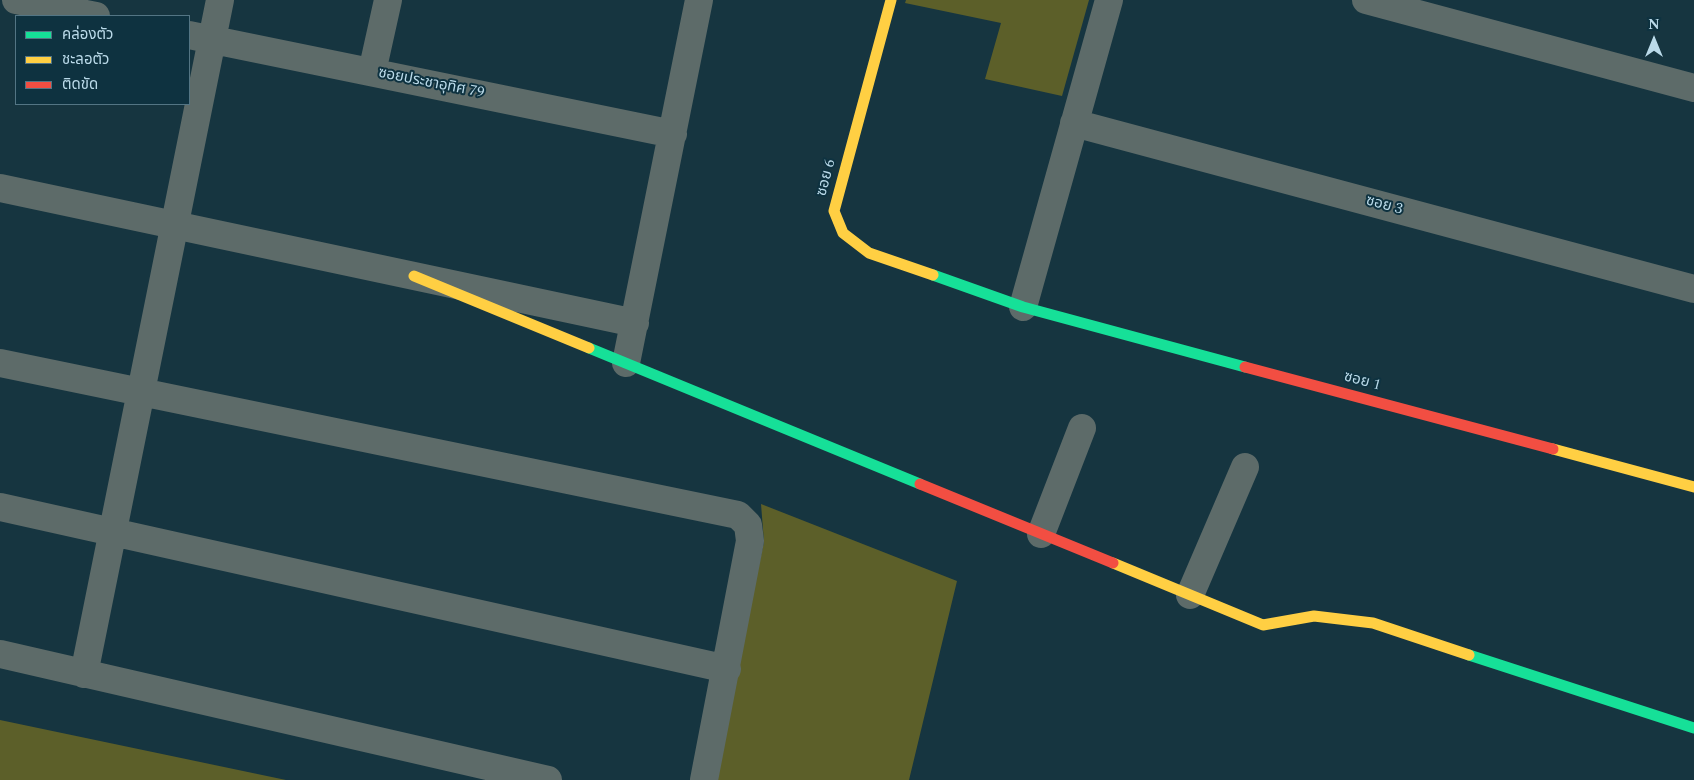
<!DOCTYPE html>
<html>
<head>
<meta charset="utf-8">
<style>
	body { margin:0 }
	#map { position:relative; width:1694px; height:780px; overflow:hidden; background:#163540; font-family:Spectral,"Noto Sans Thai",serif }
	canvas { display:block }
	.legend { position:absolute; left:15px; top:15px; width:175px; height:90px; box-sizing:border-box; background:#0e3240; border:1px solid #537584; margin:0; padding:6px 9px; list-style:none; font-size:15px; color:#badae9 }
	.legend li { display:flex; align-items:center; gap:10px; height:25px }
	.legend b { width:25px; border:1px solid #537584 }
	.north { position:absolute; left:1629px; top:15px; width:50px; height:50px; -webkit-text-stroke:4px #0e3240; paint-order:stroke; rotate:0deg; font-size:14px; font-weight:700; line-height:20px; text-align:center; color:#badae9 }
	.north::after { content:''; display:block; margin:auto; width:18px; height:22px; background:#badae9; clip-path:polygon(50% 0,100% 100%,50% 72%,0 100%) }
</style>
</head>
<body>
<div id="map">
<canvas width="1694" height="780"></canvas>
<ul class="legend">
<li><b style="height:6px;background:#16e098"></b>คล่องตัว</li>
<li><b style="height:6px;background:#ffcf43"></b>ชะลอตัว</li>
<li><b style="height:6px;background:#f24e42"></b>ติดขัด</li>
</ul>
<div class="north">N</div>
</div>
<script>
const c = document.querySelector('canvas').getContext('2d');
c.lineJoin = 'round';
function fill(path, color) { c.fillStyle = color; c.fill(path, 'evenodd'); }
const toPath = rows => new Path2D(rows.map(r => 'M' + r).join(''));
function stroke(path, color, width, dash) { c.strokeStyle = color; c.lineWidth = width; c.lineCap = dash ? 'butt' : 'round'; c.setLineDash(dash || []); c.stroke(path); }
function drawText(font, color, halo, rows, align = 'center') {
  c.font = font + ' Spectral,"Noto Sans Thai",serif'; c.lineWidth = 4; c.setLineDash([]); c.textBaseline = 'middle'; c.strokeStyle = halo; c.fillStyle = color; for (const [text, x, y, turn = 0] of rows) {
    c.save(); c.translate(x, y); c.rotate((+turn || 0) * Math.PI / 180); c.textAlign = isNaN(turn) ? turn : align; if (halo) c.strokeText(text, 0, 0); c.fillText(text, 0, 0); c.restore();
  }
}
fill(toPath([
	[906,0,1089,0,1062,96,985,79,1001,23,905,3],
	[761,504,957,581,909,780,711,780,764,542],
	[0,720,286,780,0,780]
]), '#5c5f29');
stroke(toPath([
	[16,0,96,16],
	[1366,0,1694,88],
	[189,35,673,134],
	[372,72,388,0],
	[1074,123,1694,289],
	[0,188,635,323],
	[1023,307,1109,0],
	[0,363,738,515,748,525,750,541,704,780],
	[626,363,699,0],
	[0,507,727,669],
	[1041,534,1082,428],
	[1190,595,1245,467],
	[0,654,548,780],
	[84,674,220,0]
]), '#5d6b69', 28);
stroke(toPath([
	[933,275,1023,307,1245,367],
	[589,348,920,484],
	[1469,655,1694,728]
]), '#16e098', 11);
stroke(toPath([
	[891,0,834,211,843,233,869,253,933,275],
	[414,276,589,348],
	[1553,449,1694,487],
	[1113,563,1263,625,1314,616,1373,623,1469,655]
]), '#ffcf43', 11);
stroke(toPath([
	[1245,367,1553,449],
	[920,484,1113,563]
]), '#f24e42', 11);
drawText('15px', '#badae9', '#0e3240', [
	["ซอยประชาอุทิศ 79",431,84,11],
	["ซอย 6",827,178,-75],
	["ซอย 3",1384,206,15],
	["ซอย 1",1362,382,15]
]);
</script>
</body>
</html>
